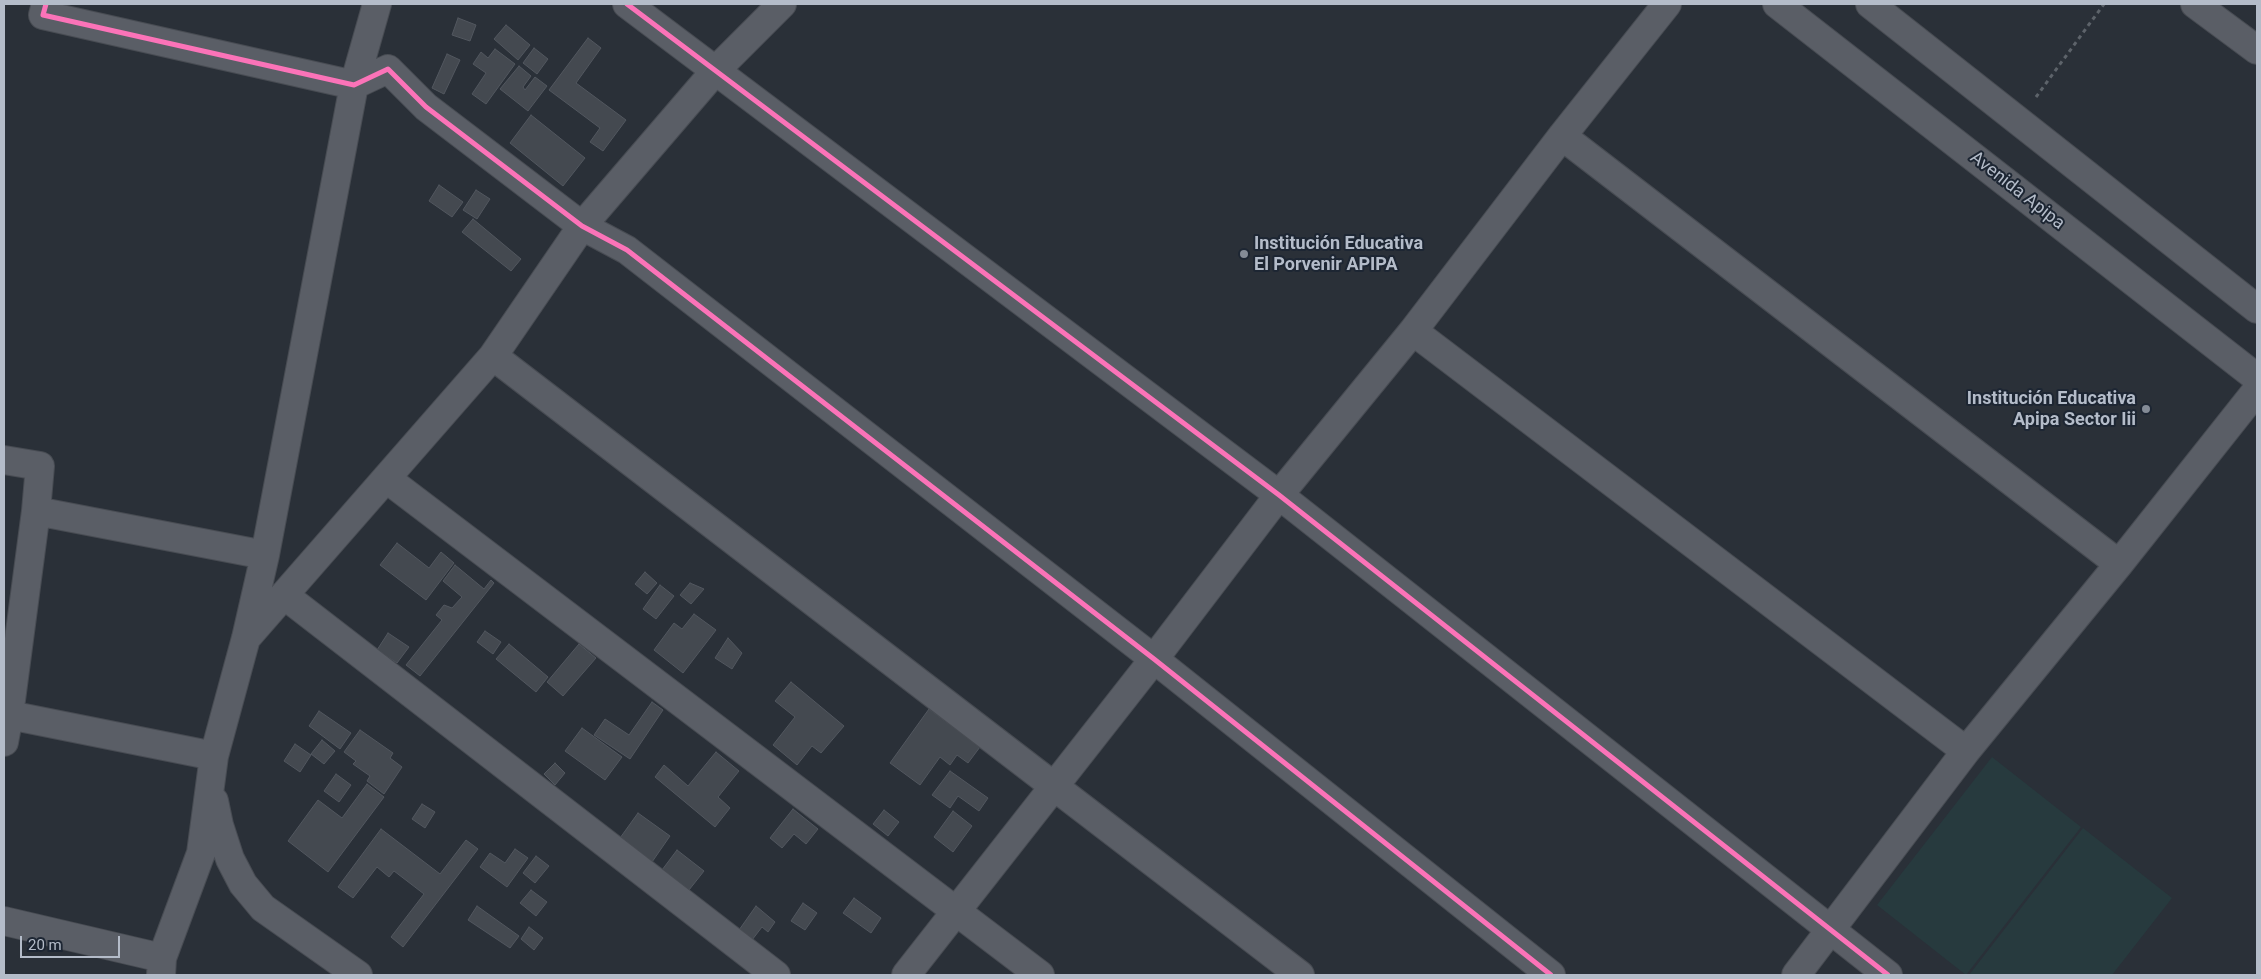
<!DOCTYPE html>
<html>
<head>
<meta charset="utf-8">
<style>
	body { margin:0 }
	#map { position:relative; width:2261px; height:979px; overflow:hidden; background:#2a3038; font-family:Roboto,sans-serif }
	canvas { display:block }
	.frame { position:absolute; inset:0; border:5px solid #b4bcc9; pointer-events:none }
	.scale { position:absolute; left:20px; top:936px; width:100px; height:22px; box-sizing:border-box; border:2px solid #b4bcc9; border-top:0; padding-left:6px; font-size:15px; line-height:18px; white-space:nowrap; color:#b4bcc9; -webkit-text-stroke:4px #1d2633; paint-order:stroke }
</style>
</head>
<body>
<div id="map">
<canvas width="2261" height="979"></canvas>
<div class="frame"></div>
<div class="scale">20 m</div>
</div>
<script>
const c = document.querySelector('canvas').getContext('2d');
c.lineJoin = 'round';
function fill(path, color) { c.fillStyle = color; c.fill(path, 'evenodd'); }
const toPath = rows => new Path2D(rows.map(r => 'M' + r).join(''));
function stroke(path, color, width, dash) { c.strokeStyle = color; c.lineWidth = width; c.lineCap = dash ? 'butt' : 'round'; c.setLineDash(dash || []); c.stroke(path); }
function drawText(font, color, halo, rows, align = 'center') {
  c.font = font + ' Roboto,sans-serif'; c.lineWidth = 4; c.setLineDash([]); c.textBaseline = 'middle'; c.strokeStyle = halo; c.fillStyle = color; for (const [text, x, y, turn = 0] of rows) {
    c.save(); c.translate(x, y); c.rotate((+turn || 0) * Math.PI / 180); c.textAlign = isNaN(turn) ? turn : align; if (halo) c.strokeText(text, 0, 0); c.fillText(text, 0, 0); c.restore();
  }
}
fill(toPath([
	[1992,757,2081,827,1966,975,1877,905],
	[2083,828,2172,898,2112,975,1969,975]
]), '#273a3e');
const building = toPath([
	[458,18,476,25,470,41,452,35,458,18],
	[506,25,530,45,518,60,494,39,506,25],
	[588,38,601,48,576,83,626,120,603,151,590,142,600,128,549,90,588,38],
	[534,48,548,59,537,74,523,63,534,48],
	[495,49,515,64,486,104,472,94,486,73,473,64,481,52,488,58,495,49],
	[447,54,460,60,444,94,432,88,447,54],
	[519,66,531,76,523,87,525,90,535,77,547,86,528,111,500,89,519,66],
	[531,115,585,158,563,186,510,143,531,115],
	[439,185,463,202,452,217,429,201,439,185],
	[476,190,490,199,477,219,463,210,476,190],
	[473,219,521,259,511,271,462,232,473,219],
	[397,543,429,568,441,552,454,563,426,600,380,565,397,543],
	[455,565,484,589,491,580,494,583,420,676,406,665,442,620,436,615,444,605,452,608,462,597,443,581,455,565],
	[645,572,657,583,647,594,635,584,645,572],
	[690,583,704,589,691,604,680,595,690,583],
	[660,585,674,596,656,619,643,609,660,585],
	[694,614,716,630,683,673,654,650,674,623,682,629,694,614],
	[485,631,501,642,493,654,477,642,485,631],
	[388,633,409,647,397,663,377,650,388,633],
	[728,638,742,653,732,669,715,658,728,638],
	[509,644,548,677,536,692,496,659,509,644],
	[579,644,596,658,563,696,547,682,579,644],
	[791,682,844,726,821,753,812,746,797,765,773,745,795,717,775,701,791,682],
	[652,702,663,710,630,759,594,735,605,719,629,735,652,702],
	[929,709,980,747,968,763,957,755,950,765,940,757,920,785,890,763,929,709],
	[319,711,351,733,340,749,309,726,319,711],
	[582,728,622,757,605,780,565,751,582,728],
	[360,730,393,753,390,758,402,767,384,794,367,781,370,776,353,764,356,761,344,752,360,730],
	[322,740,335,751,324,764,311,754,322,740],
	[295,744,311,755,300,772,284,761,295,744],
	[716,752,739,771,718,797,730,808,715,827,655,777,664,765,688,786,716,752],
	[555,763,565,773,555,785,544,774,555,763],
	[950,771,988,798,979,811,958,796,950,808,932,795,950,771],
	[336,774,351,785,339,802,324,791,336,774],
	[367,784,384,797,328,872,288,841,318,800,342,818,367,784],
	[422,804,435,812,425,828,412,819,422,804],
	[793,809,818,829,806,844,794,834,782,848,770,838,793,809],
	[884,810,899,822,888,836,873,824,884,810],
	[953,811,972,826,953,852,934,837,953,811],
	[638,813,670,836,652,862,620,838,638,813],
	[381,829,440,874,466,840,478,849,403,947,391,937,424,894,394,871,389,877,377,867,353,898,338,887,381,829],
	[515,849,528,858,507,887,480,867,490,853,505,863,515,849],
	[677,850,704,871,689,890,662,870,677,850],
	[536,856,549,866,535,883,523,873,536,856],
	[531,890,547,902,536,916,520,903,531,890],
	[854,898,881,918,871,933,843,913,854,898],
	[803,903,817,913,805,930,791,921,803,903],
	[477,906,519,936,510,948,468,920,477,906],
	[756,906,775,922,768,932,762,927,752,940,739,930,756,906],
	[529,927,543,938,534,950,521,939,529,927]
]);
fill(building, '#444950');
stroke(building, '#52575f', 1);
const minor = toPath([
	[46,4,43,15,354,85,388,69,426,107,582,226,627,250,1154,659,1551,975],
	[627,4,1279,495,1888,975],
	[1777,4,2257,378],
	[1870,4,2257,309],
	[2195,4,2257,50],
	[1562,136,2119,564],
	[1413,331,1966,751],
	[493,356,1300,975],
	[4,460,40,466,36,511,265,555],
	[387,479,1040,975],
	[284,595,776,975],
	[249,635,493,356,582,226,716,70,782,4],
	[9,715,214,756],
	[4,742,9,715,36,511],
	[214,801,219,825,230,859,243,884,263,908,358,975],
	[4,921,162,958],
	[161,975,162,958,201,853,214,756,246,638,265,555,354,85,377,4],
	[906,975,1154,659,1279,495,1413,331,1562,136,1667,4],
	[1796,975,1966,751,2119,564,2257,390]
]);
stroke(minor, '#484c53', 30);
stroke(toPath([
	[2036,97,2104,4]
]), '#5d636a', 3, [4, 4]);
stroke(minor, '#5a5e66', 28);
stroke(toPath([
	[46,4,43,15,354,85,388,69,426,107,582,226,627,250,1154,659,1551,975],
	[627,4,1279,495,1888,975]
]), '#fb73b8', 5);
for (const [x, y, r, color] of [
	[1244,254,5,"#848b96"],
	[2146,409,5,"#848b96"]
]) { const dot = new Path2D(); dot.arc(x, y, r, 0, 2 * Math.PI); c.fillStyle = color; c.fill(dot); stroke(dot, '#1d2633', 2); }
drawText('18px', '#b4bcc9', '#1d2633', [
	["Avenida Apipa",2017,191,38]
]);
drawText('bold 18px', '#b4bcc9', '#1d2633', [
	["Institución Educativa",1254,244],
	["El Porvenir APIPA",1254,265],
	["Institución Educativa",2136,399,"right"],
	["Apipa Sector Iii",2136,420,"right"]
], 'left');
</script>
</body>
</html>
